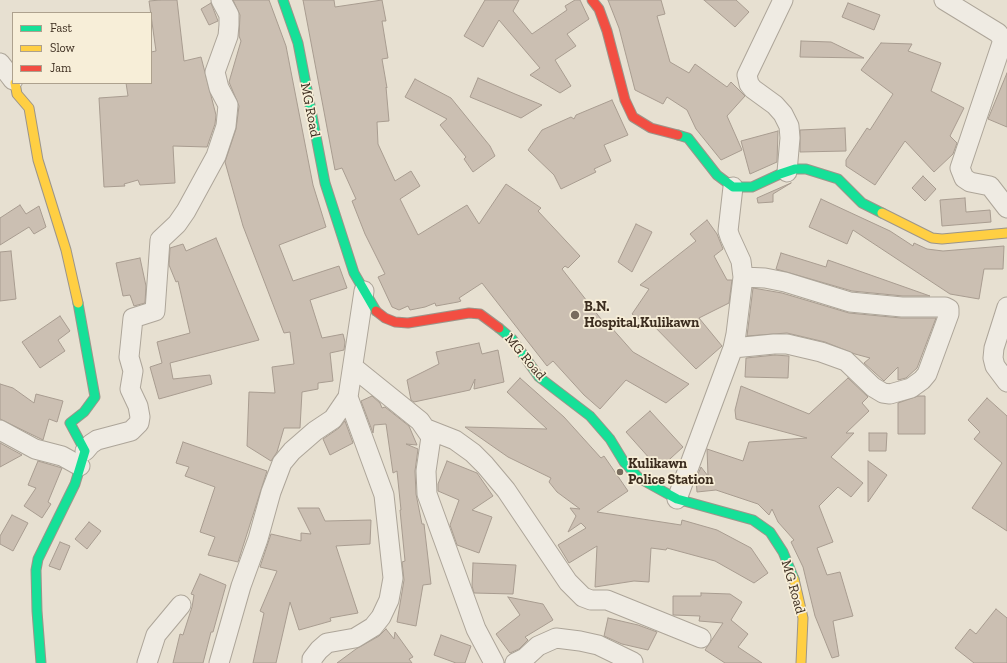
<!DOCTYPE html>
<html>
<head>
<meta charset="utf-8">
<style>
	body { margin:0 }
	#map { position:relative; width:1007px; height:663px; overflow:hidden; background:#e7e0d1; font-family:"Zilla Slab",serif }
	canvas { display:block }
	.legend { position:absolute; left:12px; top:12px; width:140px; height:72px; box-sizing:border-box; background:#f7eed8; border:1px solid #ada18e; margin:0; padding:5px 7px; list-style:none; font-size:12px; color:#3d2e20 }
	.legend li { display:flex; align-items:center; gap:8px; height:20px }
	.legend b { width:20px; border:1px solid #ada18e }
</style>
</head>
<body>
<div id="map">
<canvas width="1007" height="663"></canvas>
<ul class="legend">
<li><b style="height:5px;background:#16e098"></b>Fast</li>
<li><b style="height:5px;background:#ffcf43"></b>Slow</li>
<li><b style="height:5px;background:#f24e42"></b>Jam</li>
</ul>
</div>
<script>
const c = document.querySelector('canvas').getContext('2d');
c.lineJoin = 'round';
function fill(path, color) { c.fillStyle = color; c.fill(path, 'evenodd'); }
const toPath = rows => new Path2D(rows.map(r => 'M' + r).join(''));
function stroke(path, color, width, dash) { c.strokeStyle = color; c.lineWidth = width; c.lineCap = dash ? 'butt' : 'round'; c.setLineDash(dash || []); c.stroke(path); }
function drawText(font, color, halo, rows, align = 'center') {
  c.font = font + ' "Zilla Slab",serif'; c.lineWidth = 3.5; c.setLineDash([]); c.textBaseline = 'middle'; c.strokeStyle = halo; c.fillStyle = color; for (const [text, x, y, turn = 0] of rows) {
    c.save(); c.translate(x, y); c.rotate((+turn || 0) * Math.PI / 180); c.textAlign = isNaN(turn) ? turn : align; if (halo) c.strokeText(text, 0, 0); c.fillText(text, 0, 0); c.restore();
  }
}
const building = toPath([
	[160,0,177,0,184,61,201,57,216,115,215,124,207,147,173,146,175,183,140,185,138,180,124,184,125,186,104,187,99,98,128,96,126,83,151,83,151,52,156,51,149,1,160,0],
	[233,0,269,0,286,46,313,185,326,227,279,245,293,281,339,266,347,288,310,300,322,338,343,334,345,342,344,350,330,353,333,381,318,383,318,389,302,392,300,428,284,428,277,452,271,461,247,446,249,392,275,393,272,367,294,364,290,332,284,333,243,226,225,162,236,129,239,106,229,82,241,41,239,36,240,15,233,0],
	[303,0,334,0,335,7,382,0,386,21,382,21,388,58,382,59,387,88,386,87,389,121,377,122,378,144,395,181,411,171,420,186,400,199,418,235,467,205,479,224,506,184,541,208,538,211,580,256,568,268,565,266,562,269,608,328,610,326,633,352,689,384,666,403,626,380,600,409,584,395,553,361,547,366,482,283,459,298,461,301,458,302,436,306,435,303,425,307,410,310,408,306,399,310,392,307,378,277,385,274,365,234,352,201,356,199,342,168,335,170,303,0],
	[485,0,519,0,513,11,532,34,567,10,565,6,575,0,580,0,589,19,567,34,576,46,555,60,571,86,560,93,530,75,540,68,499,20,483,47,464,36,485,0],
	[608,0,661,0,665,14,657,16,670,62,689,73,695,64,727,87,731,82,745,96,727,116,742,150,721,160,696,129,687,110,667,97,663,104,635,90,619,28,608,0],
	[704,0,736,0,749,12,735,27,704,0],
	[211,3,218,21,209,25,201,9,211,3],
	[848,3,880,15,874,30,842,17,848,3],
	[801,41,831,42,864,58,800,57,801,41],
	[881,43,912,44,908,51,941,63,931,91,964,108,950,136,957,143,953,154,934,172,905,141,875,185,846,166,846,160,867,128,870,130,893,94,861,70,881,43],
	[1007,73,1007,127,988,119,1007,73],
	[478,78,515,94,542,105,521,118,470,97,478,78],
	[415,79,451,98,490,146,495,156,473,172,464,159,466,157,440,125,447,119,405,97,415,79],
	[612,100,628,135,604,145,611,161,594,169,596,172,561,189,554,175,528,150,542,130,571,117,574,119,576,115,612,100],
	[845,128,846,151,800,152,800,130,845,128],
	[778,131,777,162,750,174,741,141,778,131],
	[923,176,936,189,925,201,912,188,923,176],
	[791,183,773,194,773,202,758,203,757,198,791,183],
	[965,198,966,212,990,210,991,222,942,226,940,200,965,198],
	[821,199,890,231,913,246,914,243,927,249,943,251,1004,246,1003,269,984,269,979,299,950,294,853,230,847,244,809,227,821,199],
	[20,205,26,214,39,206,46,227,34,234,29,227,0,245,0,218,20,205],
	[707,220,717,234,723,249,714,256,727,280,732,280,729,303,699,318,722,346,696,369,648,320,646,324,632,314,649,289,640,285,696,241,690,234,707,220],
	[636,224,652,232,632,272,618,262,636,224],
	[216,238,259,340,170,363,173,379,210,375,212,384,159,399,150,367,162,363,157,342,190,333,178,281,176,282,169,265,170,248,183,244,186,251,216,238],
	[11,251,16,299,0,301,0,252,11,251],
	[781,253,826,267,828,260,930,296,903,296,852,291,776,269,781,253],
	[140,258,146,286,145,303,134,306,130,295,123,296,116,263,140,258],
	[753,288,782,293,849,313,901,318,936,318,917,368,906,378,898,380,898,367,884,381,864,363,870,358,855,354,825,342,787,333,747,336,753,288],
	[60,316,70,331,58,340,65,351,40,368,22,342,60,316],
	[479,343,482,354,498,350,504,382,474,389,475,379,470,390,414,402,411,400,407,380,439,364,436,352,479,343],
	[775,355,789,356,788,378,745,377,746,358,775,355],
	[520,378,564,417,601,458,604,456,628,491,597,512,681,525,682,520,717,530,751,548,768,573,754,583,715,561,667,548,666,550,651,548,649,582,634,581,595,587,597,546,569,563,558,545,586,528,581,523,568,532,576,516,570,508,580,509,557,492,549,482,551,478,508,457,465,427,547,429,507,392,520,378],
	[848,378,868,397,862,403,869,411,846,433,854,433,831,457,863,483,851,497,838,487,819,506,833,542,817,548,827,575,840,572,853,616,833,621,839,656,832,658,815,616,803,567,791,542,794,540,778,522,772,509,769,515,758,504,716,490,697,492,696,479,701,467,708,476,707,449,743,461,749,442,807,438,736,419,735,410,741,386,809,414,848,378],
	[0,384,13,388,34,403,36,394,63,401,57,422,49,419,43,440,0,419,0,384],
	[372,396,380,403,382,408,385,407,409,426,417,445,406,444,418,449,415,471,416,494,422,524,424,524,431,584,423,585,416,626,397,622,404,580,402,562,405,561,400,510,401,510,397,471,393,473,386,424,374,425,373,433,361,401,372,396],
	[918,396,925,396,925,434,898,434,898,403,918,396],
	[987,398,1007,416,1007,531,972,508,1002,463,974,439,980,432,968,420,987,398],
	[650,411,683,447,659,469,626,432,650,411],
	[345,421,353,443,330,455,323,439,339,428,345,421],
	[869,433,887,433,886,451,869,451,869,433],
	[183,442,267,471,238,562,208,555,215,537,200,532,215,487,185,476,189,467,176,463,183,442],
	[0,443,22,455,0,467,0,443],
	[38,461,62,468,48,502,51,504,42,518,24,506,36,488,28,485,38,461],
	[447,461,477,473,493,496,472,510,492,517,479,553,457,545,450,525,459,500,438,491,438,484,447,461],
	[868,461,887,475,868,502,868,461],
	[298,508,319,508,325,521,371,520,370,544,336,546,358,613,330,618,331,621,299,630,290,602,276,663,253,663,264,613,260,611,277,571,260,567,271,534,301,541,301,533,311,534,298,508],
	[12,515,28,523,13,551,0,544,0,536,12,515],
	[89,522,101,531,87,549,75,539,89,522],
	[60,542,70,546,60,570,49,566,60,542],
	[473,563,516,565,513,594,474,593,472,586,473,563],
	[200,574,226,585,213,632,211,632,203,663,173,663,180,634,183,635,192,607,194,595,191,594,200,574],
	[701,593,730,594,742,602,731,620,748,634,738,647,762,663,725,663,705,650,723,623,699,621,700,616,673,615,673,596,701,596,701,593],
	[508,597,543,604,553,620,525,637,528,640,519,649,510,653,496,634,520,615,508,597],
	[996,609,1007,618,1007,663,974,663,955,648,970,629,976,634,996,609],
	[608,618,638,625,657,632,648,650,622,644,604,636,608,618],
	[386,629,394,639,395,632,413,657,409,659,412,663,337,663,356,649,379,636,386,629],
	[441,635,471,646,465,663,456,663,434,655,441,635]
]);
fill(building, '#cbbfb2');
stroke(building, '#a89c90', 1);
const street = toPath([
	[783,0,747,75,749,84,753,89,775,105,783,114,789,126,790,138,787,172],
	[944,0,998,33,1003,40,960,168,964,178,970,182,990,186,1007,208],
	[0,63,13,80],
	[1007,307,994,348,993,358,995,366,1007,382],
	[733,348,774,344,787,344,821,352,846,361,873,387,883,393,890,394,911,388,922,380,927,374,949,314,949,309,945,307,902,307,850,302,785,282,765,278,743,277],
	[353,367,420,421,431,437,426,471,427,494,476,629,494,663],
	[427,429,455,440,473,453,485,465,506,490,568,582,583,597,591,600,607,600,701,638],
	[0,430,35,449,62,456,80,466],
	[85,451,91,444,97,440,131,431,139,423,140,417,138,406,130,389,133,371,129,357,133,318,155,311,160,240,177,224,186,211,216,156,226,126,228,105,219,88,215,72,228,36,229,25,229,15,221,0],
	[677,499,733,348,736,334,743,277,741,261,730,237,728,231,733,187],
	[147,663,156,635,181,605],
	[219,663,241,586,258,539,271,492,282,463,292,451,315,431,333,419,348,397,364,291],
	[312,663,312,659,319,650,327,643,355,638,373,627,381,617,389,600,393,578,384,495,348,397],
	[515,663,525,658,538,646,556,638,580,641,598,645,633,662]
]);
const fast = toPath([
	[283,0,298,43,325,183,354,273,376,311],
	[678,135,688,138,717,175,733,187,752,187,780,174,795,169,806,169,838,179,862,203,882,213],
	[499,328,512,339,539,377,590,416,610,439,624,462,639,478,677,499,753,520,770,532,783,552,794,579],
	[41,663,37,611,36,570,38,559,75,484,85,451,70,423,84,412,95,397,78,303]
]);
const slow = toPath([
	[15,83,17,94,29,108,38,160,66,250,78,303],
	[882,213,932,238,942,239,1007,233],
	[794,579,803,618,801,663]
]);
const jam = toPath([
	[592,0,599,9,607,31,625,100,633,117,651,128,678,135],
	[376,311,385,318,395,322,408,323,469,313,480,314,499,328]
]);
stroke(street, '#ada599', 21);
stroke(fast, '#9c958a', 11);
stroke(slow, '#9c958a', 11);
stroke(jam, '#9c958a', 11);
stroke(street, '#efebe3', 19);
stroke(fast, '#16e098', 9);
stroke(slow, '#ffcf43', 9);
stroke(jam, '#f24e42', 9);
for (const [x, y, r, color] of [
	[575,315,5,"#786c5e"],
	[620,472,4,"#786c5e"]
]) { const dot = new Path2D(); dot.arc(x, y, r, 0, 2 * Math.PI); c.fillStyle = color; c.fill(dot); stroke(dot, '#f7eed8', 1.5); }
drawText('14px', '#3d2e20', '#f7eed8', [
	["MG Road",310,110,79],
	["MG Road",525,357,50],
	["MG Road",793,587,74]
]);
drawText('bold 14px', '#3d2e20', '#f7eed8', [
	["B.N.",584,307],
	["Hospital,Kulikawn",584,323],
	["Kulikawn",628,464],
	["Police Station",628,480]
], 'left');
</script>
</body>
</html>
